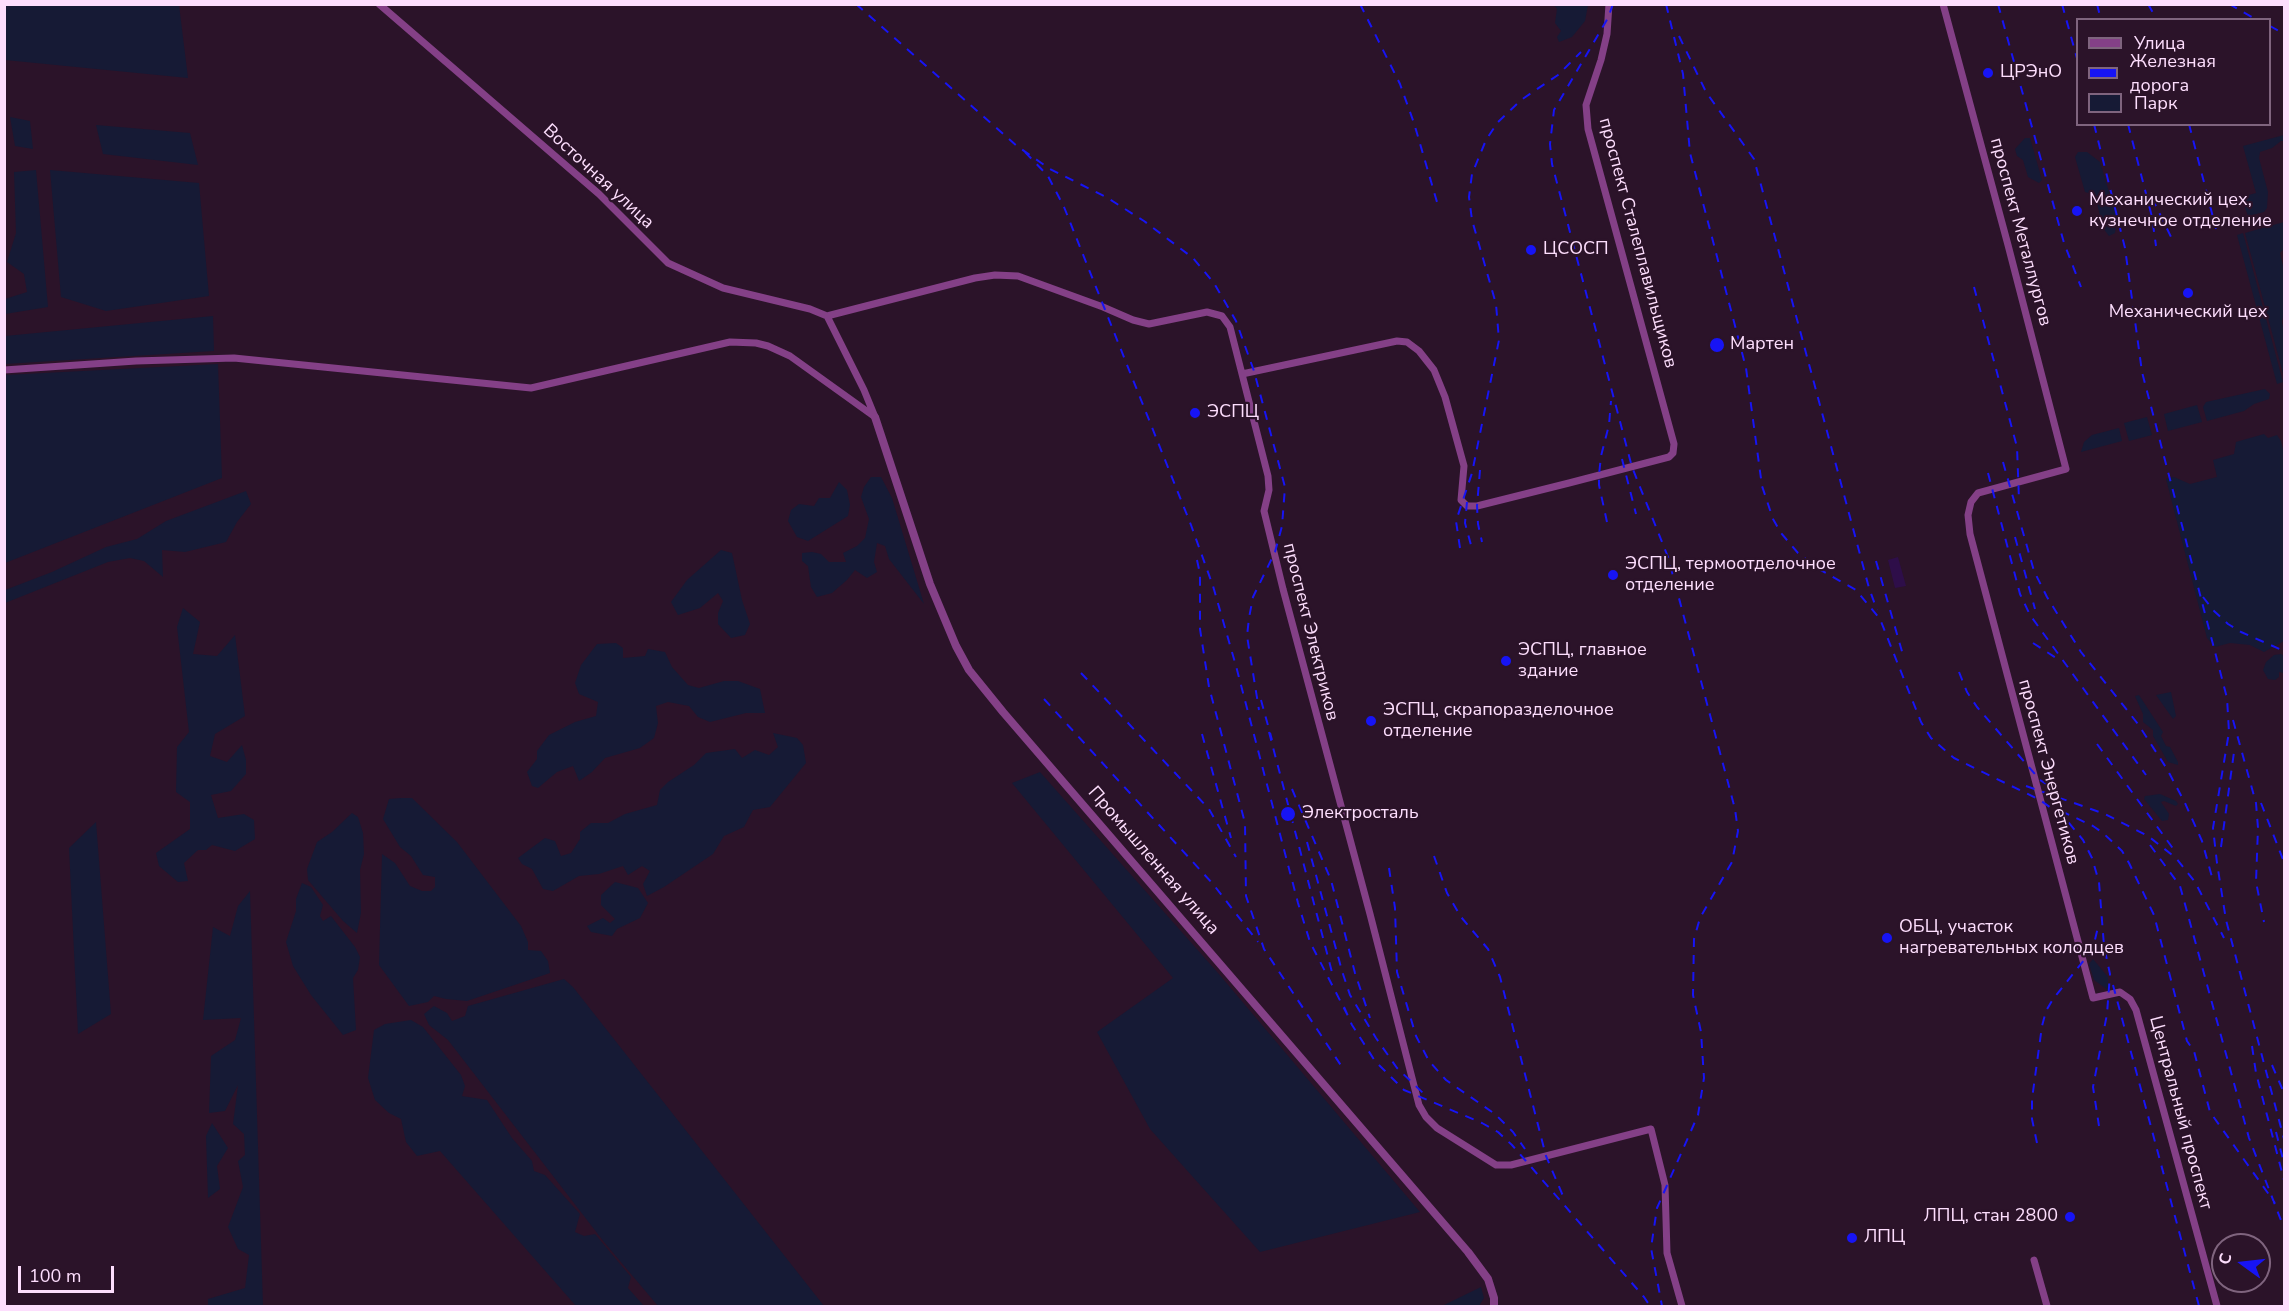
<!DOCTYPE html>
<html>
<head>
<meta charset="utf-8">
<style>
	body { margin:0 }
	#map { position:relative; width:2289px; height:1311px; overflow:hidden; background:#2b1329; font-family:"Nunito Sans",sans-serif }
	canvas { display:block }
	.frame { position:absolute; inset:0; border:6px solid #fddefd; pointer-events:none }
	.legend { position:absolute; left:2076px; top:18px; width:195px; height:108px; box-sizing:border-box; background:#2b1329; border:2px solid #7f647e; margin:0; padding:8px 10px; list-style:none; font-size:18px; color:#fddefd }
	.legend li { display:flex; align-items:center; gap:12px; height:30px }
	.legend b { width:30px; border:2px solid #7f647e }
	.north { position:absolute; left:2211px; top:1233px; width:60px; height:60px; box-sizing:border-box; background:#2b1329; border:2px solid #7f647e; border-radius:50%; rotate:285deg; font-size:16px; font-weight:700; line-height:24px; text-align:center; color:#fddefd }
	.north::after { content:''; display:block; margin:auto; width:21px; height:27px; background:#1714f4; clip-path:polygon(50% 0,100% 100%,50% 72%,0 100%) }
	.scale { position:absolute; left:18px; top:1266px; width:96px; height:27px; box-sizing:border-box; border:3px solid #fddefd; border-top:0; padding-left:8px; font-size:18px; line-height:21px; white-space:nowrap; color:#fddefd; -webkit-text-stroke:4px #2b1329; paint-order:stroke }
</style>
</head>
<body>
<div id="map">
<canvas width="2289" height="1311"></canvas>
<div class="frame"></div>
<ul class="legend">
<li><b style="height:8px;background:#844087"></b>Улица</li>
<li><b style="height:8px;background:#1714f4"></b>Железная дорога</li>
<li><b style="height:16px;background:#161a35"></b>Парк</li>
</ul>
<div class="north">С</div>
<div class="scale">100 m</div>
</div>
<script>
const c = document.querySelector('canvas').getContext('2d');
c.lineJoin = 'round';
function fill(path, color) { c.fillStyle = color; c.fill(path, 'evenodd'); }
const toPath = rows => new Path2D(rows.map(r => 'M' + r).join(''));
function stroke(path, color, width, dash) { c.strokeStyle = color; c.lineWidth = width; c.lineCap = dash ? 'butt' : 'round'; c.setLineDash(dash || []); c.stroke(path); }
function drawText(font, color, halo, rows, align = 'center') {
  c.font = font + ' "Nunito Sans",sans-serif'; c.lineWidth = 4.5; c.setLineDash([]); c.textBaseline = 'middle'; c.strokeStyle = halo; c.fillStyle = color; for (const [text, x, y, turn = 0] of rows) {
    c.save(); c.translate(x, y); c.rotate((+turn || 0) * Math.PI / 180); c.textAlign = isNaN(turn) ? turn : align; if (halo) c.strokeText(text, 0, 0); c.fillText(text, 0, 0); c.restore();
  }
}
fill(toPath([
	[4,5,179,5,188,78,5,60],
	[1554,5,1588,5,1585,21,1572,37,1559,42,1557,37,1561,31,1555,23,1557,9],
	[10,117,30,121,33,149,15,146],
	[96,125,190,133,198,165,103,154],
	[2284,135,2284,141,2281,141,2272,148,2260,152,2259,158,2268,192,2267,208,2264,212,2248,216,2241,197,2256,193,2243,146],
	[2025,138,2030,138,2042,180,2039,183,2028,177,2023,160,2017,156,2015,149],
	[2078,152,2087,152,2100,162,2117,218,2115,233,2109,236,2103,228,2095,195,2085,192,2075,157],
	[36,170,48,307,5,314,5,299,27,292,24,274,7,262,16,233,14,172],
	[50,170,199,183,209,296,106,311,61,297],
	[2284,222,2284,249,2280,253,2284,270,2284,311,2282,322,2284,331,2284,377,2245,233],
	[2243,233,2283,382,2277,384,2237,235],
	[213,316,214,351,5,364,5,336],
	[218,364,222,478,5,563,5,375],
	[2265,389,2270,394,2269,399,2254,404,2244,411,2207,421,2203,407,2206,402],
	[2197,405,2202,422,2168,431,2164,414],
	[2147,417,2152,435,2129,441,2124,423],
	[2119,428,2122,441,2081,452,2084,442,2092,435],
	[2264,434,2268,438,2277,435,2281,441,2284,453,2284,641,2264,652,2250,645,2230,643,2215,647,2207,638,2166,479,2174,477,2190,484,2217,477,2213,460,2234,454,2236,442],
	[871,477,881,477,892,498,924,604,889,559,885,546,877,543,874,562,877,572,867,578,855,570,847,580,832,593,817,597,811,587,808,566,802,561,802,553,812,552,821,554,829,562,846,562,843,553,857,546,865,538,869,519,861,497,864,487],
	[839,482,847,490,850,505,848,516,808,541,797,537,788,521,791,510,799,504,814,506,819,498,830,498],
	[246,491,251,504,237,522,226,542,185,552,162,550,163,577,144,561,130,558,108,562,5,603,5,590,52,572,106,547,137,539,166,521],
	[721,550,732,553,742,600,750,624,745,635,731,638,718,624,718,613,723,601,718,593,700,608,678,615,671,602,687,580],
	[183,608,200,622,193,654,217,656,235,635,245,716,215,734,210,756,227,762,242,745,246,760,246,774,231,791,211,795,218,818,244,814,254,820,255,839,235,851,212,845,206,850,198,850,184,863,188,881,178,882,159,866,156,853,190,829,190,802,176,792,177,747,189,732,177,627],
	[616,643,623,648,623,658,645,656,648,649,665,652,672,667,688,685,699,688,724,681,738,681,760,689,765,713,746,713,710,722,698,717,689,706,668,702,656,706,658,723,654,738,640,748,605,758,592,772,579,781,573,766,557,772,538,788,532,786,527,772,537,759,537,751,549,735,575,722,596,716,598,702,579,694,575,683,581,665,597,644],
	[2281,654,2284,656,2284,673,2279,672,2279,677,2275,680,2268,679,2263,670,2266,662,2274,655],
	[2171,692,2176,716,2173,719,2156,695],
	[2139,695,2163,732,2161,736,2166,746,2170,747,2178,762,2178,765,2168,762,2153,736,2153,730,2143,722,2143,714,2135,696],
	[773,733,797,738,803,745,806,763,770,807,753,810,744,827,724,836,713,854,664,887,647,896,643,884,650,871,642,866,628,875,623,866,599,874,579,876,553,891,543,889,532,869,522,864,518,858,545,838,555,841,561,856,571,853,580,839,580,832,591,823,608,823,625,814,657,805,660,790,668,782,694,765,706,753,735,749,742,758,755,750,769,755,778,747],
	[1040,772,1218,973,1420,1212,1260,1252,1150,1129,1097,1032,1173,978,1012,783],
	[2160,794,2176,801,2178,804,2176,806,2164,801,2161,802,2169,814,2168,820,2162,821,2144,799,2145,796],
	[401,798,412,798,457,842,521,926,528,942,528,950,541,951,548,961,550,973,467,1001,446,999,434,996,428,1002,409,1006,379,965,382,854,395,863,410,886,422,891,431,891,435,887,435,877,423,875,411,856,400,847,383,819,389,799],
	[352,813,358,817,363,833,364,854,360,870,361,913,357,933,343,921,308,880,307,869,317,842,332,832],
	[96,822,111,1014,78,1034,69,848],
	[615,882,638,888,648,903,640,918,617,929,612,936,591,932,587,926,603,918,610,923,615,919,601,905,601,895],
	[302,883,311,887,323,905,320,916,323,921,331,916,355,947,360,957,358,970,353,978,356,1030,343,1035,311,995,293,966,286,942,296,911,296,899],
	[250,891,263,1306,208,1306,208,1299,245,1288,249,1255,238,1249,228,1227,243,1187,238,1161,245,1155,244,1134,233,1124,238,1085,225,1111,209,1113,211,1056,235,1040,241,1018,203,1020,213,927,230,936,238,906],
	[2093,959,2108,977,2108,990,2094,980,2089,964],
	[564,979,573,987,824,1306,658,1306,604,1242,448,1040,429,1025,424,1014,434,1006,447,1013,452,1021,465,1016,468,1006],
	[411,1020,423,1027,461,1075,465,1086,462,1096,487,1100,512,1138,532,1161,534,1171,545,1175,580,1214,575,1232,584,1236,595,1234,631,1277,628,1288,644,1306,576,1306,440,1151,417,1156,406,1142,401,1119,389,1113,375,1100,368,1078,374,1030,385,1024],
	[212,1123,228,1148,217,1166,220,1189,208,1198,206,1136],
	[1481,1287,1484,1298,1479,1306,1442,1306]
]), '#161a35');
fill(toPath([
	[1898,557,1906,586,1895,588,1888,560]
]), '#2e0e49');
stroke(toPath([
	[379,4,599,194,668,263,723,288,810,309,827,316],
	[1943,4,2008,245,2066,469,1978,493,1971,502,1968,515,1970,534,2093,998,2120,992,2130,999,2136,1010,2217,1306],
	[827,316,975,278,995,275,1018,276,1103,307,1133,320,1149,324,1207,312,1222,316,1230,327,1268,476,1269,490,1264,511,1283,589,1370,914,1419,1105,1426,1117,1437,1128,1496,1165,1511,1165,1651,1129,1665,1185,1667,1253,1682,1306],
	[827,316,864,390,875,417],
	[4,370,136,361,234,358,531,388,730,342,756,343,768,346,790,356,875,417],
	[1242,374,1397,341,1407,342,1419,351,1434,370,1445,397,1464,466,1461,500,1467,506,1477,506,1569,483,1669,457,1673,453,1674,444,1588,129,1586,105,1601,60,1607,34,1609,4],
	[2034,1260,2047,1306]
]), '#844087', 7);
stroke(toPath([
	[875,417,930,584,956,646,969,670,1003,712,1468,1252,1488,1279,1494,1298,1494,1306]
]), '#844087', 8);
stroke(toPath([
	[856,4,1017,146,1050,169,1106,197,1144,221,1193,258,1214,283,1236,321,1254,371,1285,487,1282,526,1275,552,1253,597,1249,618,1247,636,1259,710],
	[1360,4,1400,84,1414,123,1437,202],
	[1613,4,1608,18,1554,110,1550,144,1552,164,1632,467,1668,557,1735,809,1738,831,1732,862,1700,918,1694,939,1693,995,1701,1032,1704,1078,1698,1115,1657,1208,1651,1248,1662,1306],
	[1666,4,1683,74,1690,153,1746,368,1762,486,1773,519,1781,533,1798,553,1817,568,1856,590,1880,619,1921,722,1931,738,1954,758,2040,800,2065,818,2083,840,2092,858,2099,882,2104,946,2110,974,2107,1014,2093,1087,2099,1126],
	[1998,4,2064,243,2081,287],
	[2062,4,2078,62],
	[2097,4,2101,20],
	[2148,4,2157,20],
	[2229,4,2257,20],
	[2270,26,2284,34],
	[1679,36,1706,92,1754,159,1869,588,1877,610],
	[2094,124,2125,248,2142,372,2227,698,2229,732,2213,828,2217,863,2226,920,2284,1139],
	[2128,124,2152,217,2156,246],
	[2189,124,2216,229],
	[1025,152,1048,176,1064,207,1191,525,1213,586,1236,666,1298,903,1310,942,1347,1014],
	[2152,198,2173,241],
	[1974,287,2017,447,2019,500],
	[1622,459,1636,514],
	[2003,462,2034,571,2047,597,2081,652,2138,724,2167,769,2185,803,2202,841,2212,877],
	[1480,470,1477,506,1478,524,1482,542],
	[1988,473,2020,594,2030,615,2146,775],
	[1467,502,1465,523,1471,545],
	[1607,522,1599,485,1599,475,1601,456,1609,425,1611,401],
	[2015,537,2035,609],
	[1460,548,1456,521,1472,473,1499,340,1496,304,1472,220,1469,197,1472,174,1486,140,1498,122,1521,100,1558,75,1581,52],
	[1197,560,1200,574,1200,629,1209,687,1245,823,1246,896,1264,949,1344,1070],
	[1876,561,1903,655],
	[2203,597,2214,611,2228,624,2241,632,2284,651],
	[2033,643,2056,658],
	[1959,672,1967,692,1977,707,2040,780,2057,791],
	[1081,673,1209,809,1236,857],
	[1044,699,1213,884,1258,942],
	[1261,700,1272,740],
	[2233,720,2256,803,2258,828,2256,882,2264,922],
	[1269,732,1333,976],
	[1202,734,1231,838],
	[2097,744,2177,854],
	[2026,786,2105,814,2148,836,2176,858,2195,882,2224,938],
	[1292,789,1331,880,1355,973,1370,1018],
	[2261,803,2284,862],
	[2061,811,2093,826,2103,833,2122,851,2129,863,2154,915,2187,1041,2194,1051,2210,1112,2275,1203],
	[1307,842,1342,971,1350,995,1376,1038,1397,1068,1423,1093],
	[2150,845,2180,886,2249,1138,2284,1228],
	[2221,847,2234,752],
	[1434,856,1447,893,1461,917,1488,949,1500,977,1546,1156,1563,1196],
	[1389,868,1395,908,1397,972,1416,1036,1429,1061,1446,1080,1495,1114,1513,1132,1525,1149],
	[2113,985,2199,1306],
	[1344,1007,1352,1025,1375,1061,1404,1090,1482,1123,1498,1132,1512,1145,1644,1297,1650,1306],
	[2252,1046,2256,1073,2284,1180],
	[2272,1065,2284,1093],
	[2276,1132,2284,1163],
	[2037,1143,2032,1119,2032,1099,2042,1026,2046,1011,2053,999,2089,954,2094,944,2098,927]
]), '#1714f4', 2, [9, 8]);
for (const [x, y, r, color] of [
	[1988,73,6,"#1714f4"],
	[2077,211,6,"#1714f4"],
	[1531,250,6,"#1714f4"],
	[2188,293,6,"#1714f4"],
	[1717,345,8,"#1714f4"],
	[1195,413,6,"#1714f4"],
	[1613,575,6,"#1714f4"],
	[1506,661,6,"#1714f4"],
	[1371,721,6,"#1714f4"],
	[1288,814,8,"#1714f4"],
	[1887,938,6,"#1714f4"],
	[2070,1217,6,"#1714f4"],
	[1852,1238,6,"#1714f4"]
]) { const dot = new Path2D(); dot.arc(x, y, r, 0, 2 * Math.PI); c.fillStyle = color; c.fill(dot); stroke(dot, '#2b1329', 2); }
drawText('18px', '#fddefd', '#2b1329', [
	["ЦРЭнО",2000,73],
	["Механический цех,",2089,201],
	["кузнечное отделение",2089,222],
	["ЦСОСП",1543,250],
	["Механический цех",2188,313,"center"],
	["Мартен",1730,345],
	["ЭСПЦ",1207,413],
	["ЭСПЦ, термоотделочное",1625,565],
	["отделение",1625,586],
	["ЭСПЦ, главное",1518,651],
	["здание",1518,672],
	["ЭСПЦ, скрапоразделочное",1383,711],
	["отделение",1383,732],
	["Электросталь",1302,814],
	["ОБЦ, участок",1899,928],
	["нагревательных колодцев",1899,949],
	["ЛПЦ, стан 2800",2058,1217,"right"],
	["ЛПЦ",1864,1238]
], 'left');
drawText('18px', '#fddefd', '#2b1329', [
	["Восточная улица",598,177,43],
	["проспект Металлургов",2020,232,75],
	["проспект Сталеплавильщиков",1637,243,75],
	["проспект Электриков",1310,632,76],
	["проспект Энергетиков",2048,772,75],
	["Промышленная улица",1153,861,49],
	["Центральный проспект",2180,1113,75]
]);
</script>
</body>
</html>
